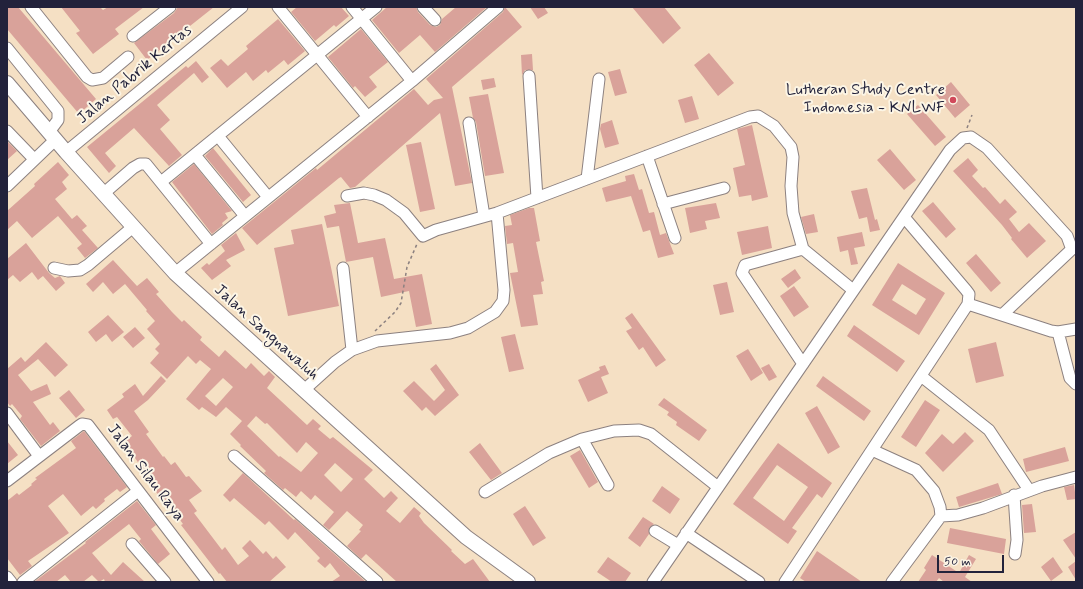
<!DOCTYPE html>
<html>
<head>
<meta charset="utf-8">
<style>
	body { margin:0 }
	#map { position:relative; width:1083px; height:589px; overflow:hidden; background:#f5e0c4; font-family:Mynerve,sans-serif }
	canvas { display:block }
	.frame { position:absolute; inset:0; border:8px solid #22223b; pointer-events:none }
	.scale { position:absolute; left:937px; top:555px; width:67px; height:18px; box-sizing:border-box; border:2px solid #22223b; border-top:0; padding-left:5px; font-size:12px; line-height:14px; white-space:nowrap; color:#22223b; -webkit-text-stroke:3px #fcf5e5; paint-order:stroke }
</style>
</head>
<body>
<div id="map">
<canvas width="1083" height="589"></canvas>
<div class="frame"></div>
<div class="scale">50 m</div>
</div>
<script>
const c = document.querySelector('canvas').getContext('2d');
c.lineJoin = 'round';
function fill(path, color) { c.fillStyle = color; c.fill(path, 'evenodd'); }
const toPath = rows => new Path2D(rows.map(r => 'M' + r).join(''));
function stroke(path, color, width, dash) { c.strokeStyle = color; c.lineWidth = width; c.lineCap = dash ? 'butt' : 'round'; c.setLineDash(dash || []); c.stroke(path); }
function drawText(font, color, halo, rows, align = 'center') {
  c.font = font + ' Mynerve,sans-serif'; c.lineWidth = 4; c.setLineDash([]); c.textBaseline = 'middle'; c.strokeStyle = halo; c.fillStyle = color; for (const [text, x, y, turn = 0] of rows) {
    c.save(); c.translate(x, y); c.rotate((+turn || 0) * Math.PI / 180); c.textAlign = isNaN(turn) ? turn : align; if (halo) c.strokeText(text, 0, 0); c.fillText(text, 0, 0); c.restore();
  }
}
fill(toPath([
	[7,7,18,7,96,99,79,114,7,29],
	[61,7,100,7,103,10,108,7,144,7,115,29,119,34,93,54,76,33,80,31],
	[178,7,214,7,147,60,134,43,174,13],
	[297,7,341,7,349,16,336,27,334,25,315,41,291,12],
	[387,7,416,7,418,12,430,25,436,27,440,25,442,19,456,7,487,7,435,52,420,35,399,53,372,20],
	[505,7,522,27,452,87,472,183,455,186,440,113,355,187,350,188,341,177,339,178,257,245,242,228,316,168,317,170,414,89,428,105,434,100,443,98,426,79,503,12],
	[530,7,544,7,548,13,538,19],
	[632,7,664,7,681,28,663,44],
	[278,19,305,51,288,65,284,60,268,73,266,70,253,81,246,72,227,88,210,68,221,59,228,66,248,49,246,46],
	[361,29,388,62,369,77,377,87,365,97,355,86,353,88,328,57],
	[709,53,734,83,718,96,694,65],
	[532,54,533,70,525,70,522,75,521,55],
	[196,61,209,77,202,83,194,73,157,105,170,120,160,129,182,155,169,166,134,128,105,153,116,166,109,173,87,147,186,66,188,68],
	[620,69,627,93,615,96,608,72],
	[494,78,496,87,483,90,481,80],
	[951,82,970,105,955,118,936,95],
	[488,94,504,173,485,176,476,122,473,118,469,97],
	[692,96,699,119,685,123,678,100],
	[918,105,946,137,935,146,907,114],
	[612,120,619,144,605,148,600,129,601,124],
	[752,125,768,197,752,201,751,195,739,197,733,168,745,165,737,129],
	[7,141,17,151,7,160],
	[421,142,435,209,420,212,406,145],
	[213,148,251,195,243,202,205,156],
	[890,149,916,180,904,190,877,160],
	[968,158,978,170,972,176,983,188,985,187,1000,204,1005,199,1017,212,1009,219,1019,232,1029,223,1046,241,1027,258,1011,239,1012,238,1002,225,953,171],
	[58,162,69,175,62,182,67,189,55,199,72,219,77,215,87,226,82,230,98,248,85,258,77,248,82,244,58,216,32,238,17,221,7,230,7,211,35,186,34,184],
	[194,164,232,211,225,213,228,218,222,223,223,225,212,234,172,182],
	[634,174,639,190,642,189,649,213,654,212,660,235,666,233,674,254,658,258,650,230,643,232,631,196,606,202,602,188,626,181,625,176],
	[867,188,875,220,877,219,880,230,870,232,867,217,859,219,851,191],
	[933,202,956,229,946,238,922,211],
	[350,203,358,243,385,238,394,279,422,274,432,324,416,327,409,291,381,297,373,257,346,262,339,226,327,228,324,216,336,213,334,205],
	[716,203,720,218,705,221,707,229,690,233,685,208],
	[529,208,534,208,540,241,536,242,544,281,541,282,543,294,533,295,538,325,521,327,510,273,518,272,513,243,507,244,505,226,512,225,510,215],
	[814,214,818,232,806,234,801,217],
	[322,224,339,306,288,316,274,248,294,244,291,230],
	[768,226,772,248,742,255,737,232],
	[862,232,865,246,854,248,858,264,851,265,848,250,840,252,837,237],
	[236,233,245,250,226,260,231,266,212,280,201,268,207,263,209,265,225,251,221,245],
	[26,243,49,273,55,278,60,276,65,283,56,291,43,276,38,280,32,272,20,282,13,275,7,280,7,259],
	[976,254,1001,283,991,292,966,263],
	[113,260,137,286,147,278,159,292,156,294,172,312,182,322,184,320,202,337,200,340,219,357,225,350,246,369,251,363,264,376,269,371,275,377,267,388,307,425,313,419,321,426,318,429,330,439,333,437,373,470,364,479,384,498,391,491,398,498,386,511,400,523,414,507,421,513,419,516,424,523,452,550,451,551,465,564,473,559,490,582,397,582,366,554,361,559,347,546,361,531,359,530,363,525,347,511,329,530,323,525,334,512,315,495,311,500,301,491,296,497,285,488,283,490,264,473,266,471,240,446,241,445,230,434,242,421,226,407,216,417,202,407,199,410,186,399,211,369,200,360,196,364,188,356,167,379,150,363,159,353,155,349,160,344,147,329,155,321,146,311,147,310,125,284,113,294,103,282,93,292,86,284],
	[223,378,233,387,216,406,205,396],
	[256,416,265,424,267,423,297,453,306,442,318,453,301,472,280,456,279,457,247,426],
	[335,463,353,479,341,492,324,475],
	[898,263,945,293,919,335,872,305],
	[902,284,926,299,916,315,892,300],
	[795,269,801,278,788,288,781,279],
	[727,282,734,312,720,315,713,285],
	[794,286,809,307,794,317,780,296],
	[632,313,666,360,656,367,643,347,639,350,626,331,632,328,625,318],
	[108,315,124,332,112,342,106,334,96,342,88,332],
	[854,325,905,361,897,372,847,336],
	[135,327,145,338,133,348,123,337],
	[515,334,524,369,509,372,501,337],
	[46,342,68,365,55,377,38,359,18,375,31,391,47,384,51,394,33,402,50,425,53,422,60,431,41,446,20,419,22,416,12,404,10,406,7,402,7,369,21,357,25,362],
	[996,342,1004,376,976,383,968,349],
	[748,349,763,373,751,381,736,356],
	[436,364,459,395,435,416,426,407,422,411,403,391,414,381,434,401,445,390,430,369],
	[769,364,777,377,769,381,761,368],
	[605,365,609,374,601,377,608,393,588,402,578,380,600,370,599,367],
	[161,376,166,381,148,400,134,411,149,432,146,434,163,457,164,456,171,465,175,462,186,477,189,476,202,491,189,500,197,511,194,513,222,550,225,547,238,565,249,556,242,548,250,540,263,554,266,551,273,559,276,556,286,567,269,582,227,582,220,573,219,574,181,525,183,524,175,513,166,502,164,503,142,472,144,471,124,442,132,436,117,417,113,419,107,410,124,397,122,394,135,384,143,396],
	[823,376,871,411,864,421,816,386],
	[69,390,85,410,76,418,59,398],
	[664,398,707,430,699,441,676,425,677,422,667,415,669,412,658,405],
	[925,400,940,410,916,447,901,437],
	[817,406,840,447,828,454,805,413],
	[84,431,127,487,120,492,117,489,104,499,105,501,96,509,93,506,81,516,63,494,48,506,69,533,28,561,32,566,20,575,7,558,7,501,17,493,19,495,32,485,31,484,37,479,35,478,76,448,71,441],
	[965,432,974,441,943,472,925,453,942,434,953,444],
	[7,441,18,455,7,464],
	[480,443,502,473,491,480,469,452],
	[778,443,832,483,822,498,817,494,792,528,797,531,788,544,733,504],
	[777,465,808,487,784,521,753,498],
	[1065,447,1069,461,1026,472,1023,459],
	[580,450,598,482,589,488,570,456],
	[243,473,294,520,295,519,366,582,331,582,340,576,330,563,325,568,317,561,320,558,295,532,288,540,269,521,265,525,234,498,230,502,223,495],
	[998,483,1002,494,959,507,956,497],
	[1074,485,1076,499,1067,500,1064,487],
	[662,486,680,499,670,514,652,501],
	[137,501,156,525,151,529,170,554,158,564,139,541,141,539,129,524,92,553,111,575,123,562,145,582,105,582,104,579,99,582,92,575,83,582,71,582,65,575,56,582,34,582,86,543,85,542],
	[1032,504,1036,532,1024,533,1022,505],
	[525,506,546,538,533,546,513,514],
	[643,517,654,524,649,528,649,534,640,547,628,538],
	[950,528,1006,539,1004,554,947,543],
	[1076,532,1076,559,1063,540],
	[817,551,862,582,806,582,800,578],
	[932,555,959,573,969,555,976,559,965,577,972,582,944,582,939,578,936,582,918,582,926,570,924,568],
	[608,557,631,573,625,582,612,582,597,572],
	[1053,557,1063,572,1051,581,1041,567],
	[1076,561,1076,580,1068,567]
]), '#d9a29a');
const minor = toPath([
	[31,7,87,77,92,80,103,78,128,57],
	[278,7,368,117],
	[352,7,412,81],
	[423,7,435,20],
	[133,36,170,7],
	[7,48,58,111,58,120,49,132],
	[529,76,537,198],
	[469,123,484,216],
	[7,131,34,159],
	[218,136,268,197],
	[66,152,242,7],
	[195,155,245,216],
	[647,156,675,238],
	[587,179,599,79],
	[161,182,376,7],
	[7,186,55,140],
	[103,194,133,168,140,164,146,164,211,244],
	[347,196,364,193,374,195,386,200,404,213,423,236,436,230,497,213,750,117,758,116,774,126,791,147,793,157,791,186,793,213,803,249,853,290],
	[663,204,724,188],
	[54,268,68,271,80,270,88,265,133,227],
	[343,268,352,350],
	[175,273,412,81,498,7],
	[968,304,1051,331,1058,332,1076,329],
	[1058,332,1070,378,1076,384],
	[803,364,742,273,745,265,803,249],
	[921,376,989,430,1029,490],
	[304,390,335,362,352,350,377,341,450,333,468,328,495,312,503,301,504,290,497,213],
	[7,413,39,456],
	[582,439,608,485],
	[872,450,916,470,934,491,940,507,941,516,892,582],
	[234,456,377,582],
	[7,481,79,426,82,424,88,425,208,582],
	[485,492,549,453,582,439,614,431,639,430,651,434,718,487],
	[1014,495,1017,540,1015,554],
	[941,516,958,515,983,508,1042,486,1076,477],
	[655,531,678,545],
	[686,533,759,582],
	[132,544,165,582],
	[7,577,11,582],
	[23,582,138,491],
	[653,582,950,150,963,138,971,137,987,148,1067,236,1071,247,1071,250,1002,315],
	[785,582,968,304,969,294,966,290,904,217]
]);
const major = toPath([
	[7,83,66,152,175,273,466,537,528,582]
]);
stroke(minor, '#8c8180', 13);
stroke(major, '#8c8180', 16);
stroke(toPath([
	[967,128,972,115],
	[375,331,395,312,401,303,407,267,417,244]
]), '#8c8180', 1.5, [3, 3]);
stroke(minor, '#fff', 11);
stroke(major, '#fff', 14);
for (const [x, y, r, color] of [
	[953,100,4,"#d1495b"]
]) { const dot = new Path2D(); dot.arc(x, y, r, 0, 2 * Math.PI); c.fillStyle = color; c.fill(dot); stroke(dot, '#fcf5e5', 1.5); }
drawText('16px', '#22223b', '#fcf5e5', [
	["Jalan Pabrik Kertas",135,75,-40],
	["Jalan Sangnawaluh",266,333,42],
	["Jalan Silau Raya",145,473,53]
]);
drawText('16px', '#22223b', '#fcf5e5', [
	["Lutheran Study Centre",945,91],
	["Indonesia - KNLWF",945,109]
], 'right');
</script>
</body>
</html>
